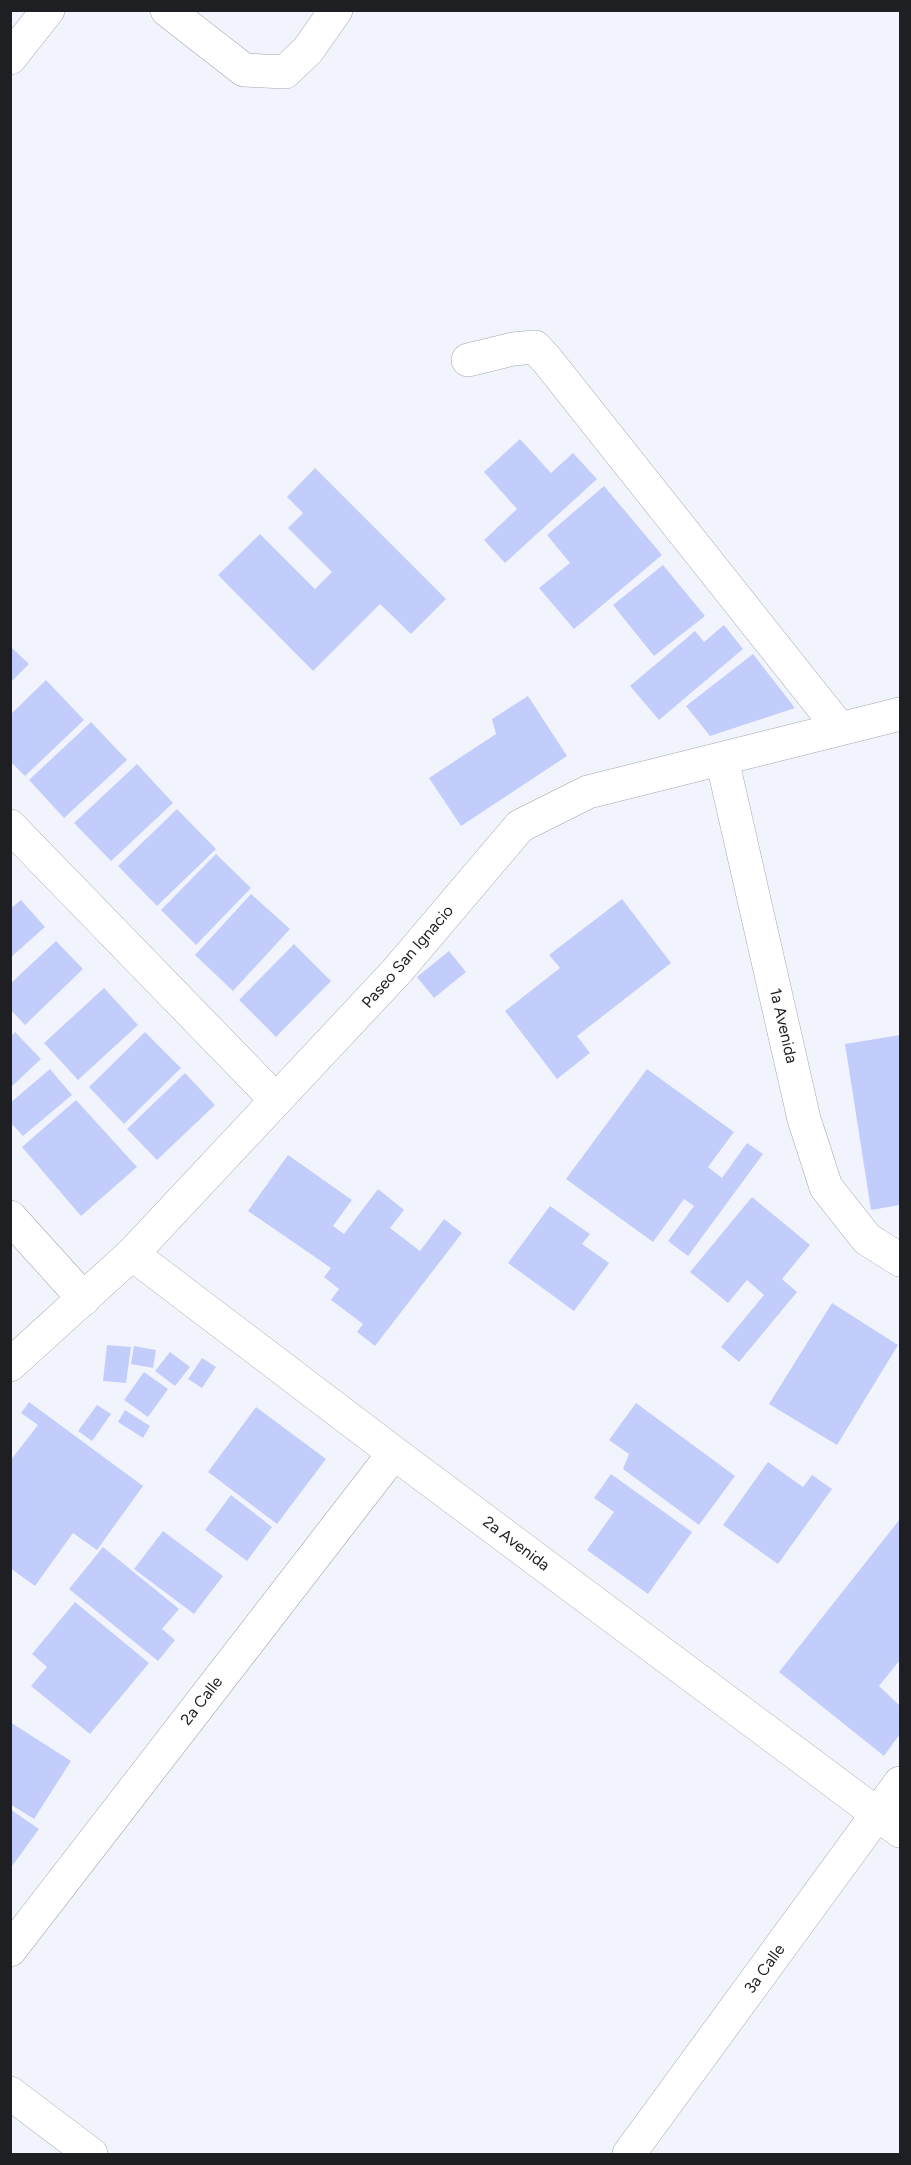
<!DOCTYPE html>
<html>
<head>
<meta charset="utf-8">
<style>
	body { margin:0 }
	#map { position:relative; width:911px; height:2165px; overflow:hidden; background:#f2f4fd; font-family:Figtree,sans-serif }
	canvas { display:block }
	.frame { position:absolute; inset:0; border:12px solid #1e1f22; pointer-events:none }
</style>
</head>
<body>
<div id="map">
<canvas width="911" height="2165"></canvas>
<div class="frame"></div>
</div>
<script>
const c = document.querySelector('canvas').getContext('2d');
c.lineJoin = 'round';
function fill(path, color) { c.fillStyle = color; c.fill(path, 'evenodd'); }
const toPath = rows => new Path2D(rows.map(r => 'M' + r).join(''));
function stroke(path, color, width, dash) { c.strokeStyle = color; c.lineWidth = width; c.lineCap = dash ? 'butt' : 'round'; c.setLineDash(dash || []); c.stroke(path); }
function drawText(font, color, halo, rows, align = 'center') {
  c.font = font + ' Figtree,sans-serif'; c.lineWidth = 4.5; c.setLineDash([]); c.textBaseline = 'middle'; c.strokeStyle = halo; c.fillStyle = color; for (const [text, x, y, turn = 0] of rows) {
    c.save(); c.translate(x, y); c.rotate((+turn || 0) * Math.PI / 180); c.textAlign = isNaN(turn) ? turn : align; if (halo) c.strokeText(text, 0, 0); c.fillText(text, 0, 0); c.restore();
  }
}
fill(toPath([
	[520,439,551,473,573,453,597,479,505,563,484,540,517,509,484,472],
	[315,468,446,599,411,634,380,604,313,671,218,575,260,534,315,589,332,572,288,528,303,513,287,497],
	[604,486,662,555,574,629,539,588,570,563,547,535],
	[663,565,705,616,654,656,613,605],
	[724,625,743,649,659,720,630,686,695,631,704,642],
	[10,646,29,664,10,683],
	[753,654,795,708,710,736,686,706],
	[46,680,84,720,25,776,10,761,10,715],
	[528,696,567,756,461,826,429,778,496,734,492,719],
	[91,722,127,760,64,818,29,780],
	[137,764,173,803,111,861,74,823],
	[177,809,216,849,157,906,118,866],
	[216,854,251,888,196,945,161,910],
	[251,894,290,929,233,991,195,955],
	[622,899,671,963,577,1036,590,1053,557,1079,505,1011,560,968,549,955],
	[21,900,45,927,10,958,10,909],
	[56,941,83,969,25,1025,10,1009,10,984],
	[294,944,331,981,276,1037,239,1000],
	[449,951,466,972,434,998,417,977],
	[104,988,138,1025,78,1080,44,1043],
	[15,1032,41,1059,10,1088,10,1037],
	[145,1032,181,1068,124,1124,89,1087],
	[900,1035,900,1205,871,1210,845,1044],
	[50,1069,72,1095,23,1136,10,1122,10,1103],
	[647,1069,734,1132,708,1167,722,1178,747,1143,763,1154,688,1256,668,1241,694,1206,684,1199,653,1242,566,1179],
	[185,1073,215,1105,157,1160,127,1129],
	[76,1100,137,1167,81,1216,22,1147],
	[288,1155,352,1200,333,1226,344,1234,378,1189,404,1210,390,1228,420,1251,444,1219,462,1233,375,1346,357,1332,363,1324,331,1300,339,1289,324,1277,331,1268,248,1211],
	[752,1197,810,1245,782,1279,797,1292,739,1362,721,1347,764,1295,747,1280,728,1303,690,1272],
	[550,1206,590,1234,582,1244,609,1263,574,1311,508,1263],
	[832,1303,898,1345,837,1445,769,1404],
	[107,1345,131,1347,126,1383,103,1381],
	[134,1346,156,1350,153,1368,131,1364],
	[170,1352,190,1367,175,1386,155,1371],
	[202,1358,216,1367,202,1388,188,1379],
	[144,1372,168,1389,148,1417,124,1400],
	[29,1402,143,1486,97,1550,73,1533,35,1586,10,1568,10,1461,38,1425,21,1413],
	[636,1403,735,1476,699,1525,623,1469,629,1454,609,1440],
	[97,1405,111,1414,92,1441,78,1431],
	[256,1407,326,1459,277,1524,208,1472],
	[125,1410,150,1426,143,1438,118,1422],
	[768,1462,803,1487,812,1475,832,1489,778,1564,723,1525],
	[611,1474,692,1532,648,1594,587,1550,614,1512,594,1498],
	[231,1495,272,1527,247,1561,205,1530],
	[900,1519,900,1660,879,1686,900,1706,900,1734,884,1756,779,1672],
	[163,1531,223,1576,194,1614,134,1569],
	[103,1547,179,1609,162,1629,175,1640,158,1661,69,1589],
	[75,1602,149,1663,90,1734,31,1686,47,1667,32,1654],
	[10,1722,71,1761,34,1819,10,1804],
	[10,1809,39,1829,10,1869]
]), '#c3cdfc');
const minor = toPath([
	[167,10,244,70,285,72,308,50,336,10],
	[10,58,48,10],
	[468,360,513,349,535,347,547,360,840,729],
	[722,759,804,1119,826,1187,867,1239,900,1260],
	[10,826,276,1100],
	[10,1217,84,1299],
	[132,1254,394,1453,900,1831],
	[10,1365,132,1254,397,971,520,826,588,792,900,714],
	[10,1950,394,1453],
	[10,2093,91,2154],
	[629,2154,900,1783]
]);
stroke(minor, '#a4a6af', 34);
stroke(minor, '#fff', 33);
drawText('16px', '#1e1f22', '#fff', [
	["Paseo San Ignacio",408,957,-49],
	["1a Avenida",783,1026,77],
	["2a Avenida",516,1544,37],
	["2a Calle",202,1701,-52],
	["3a Calle",765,1969,-54]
]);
</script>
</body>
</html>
